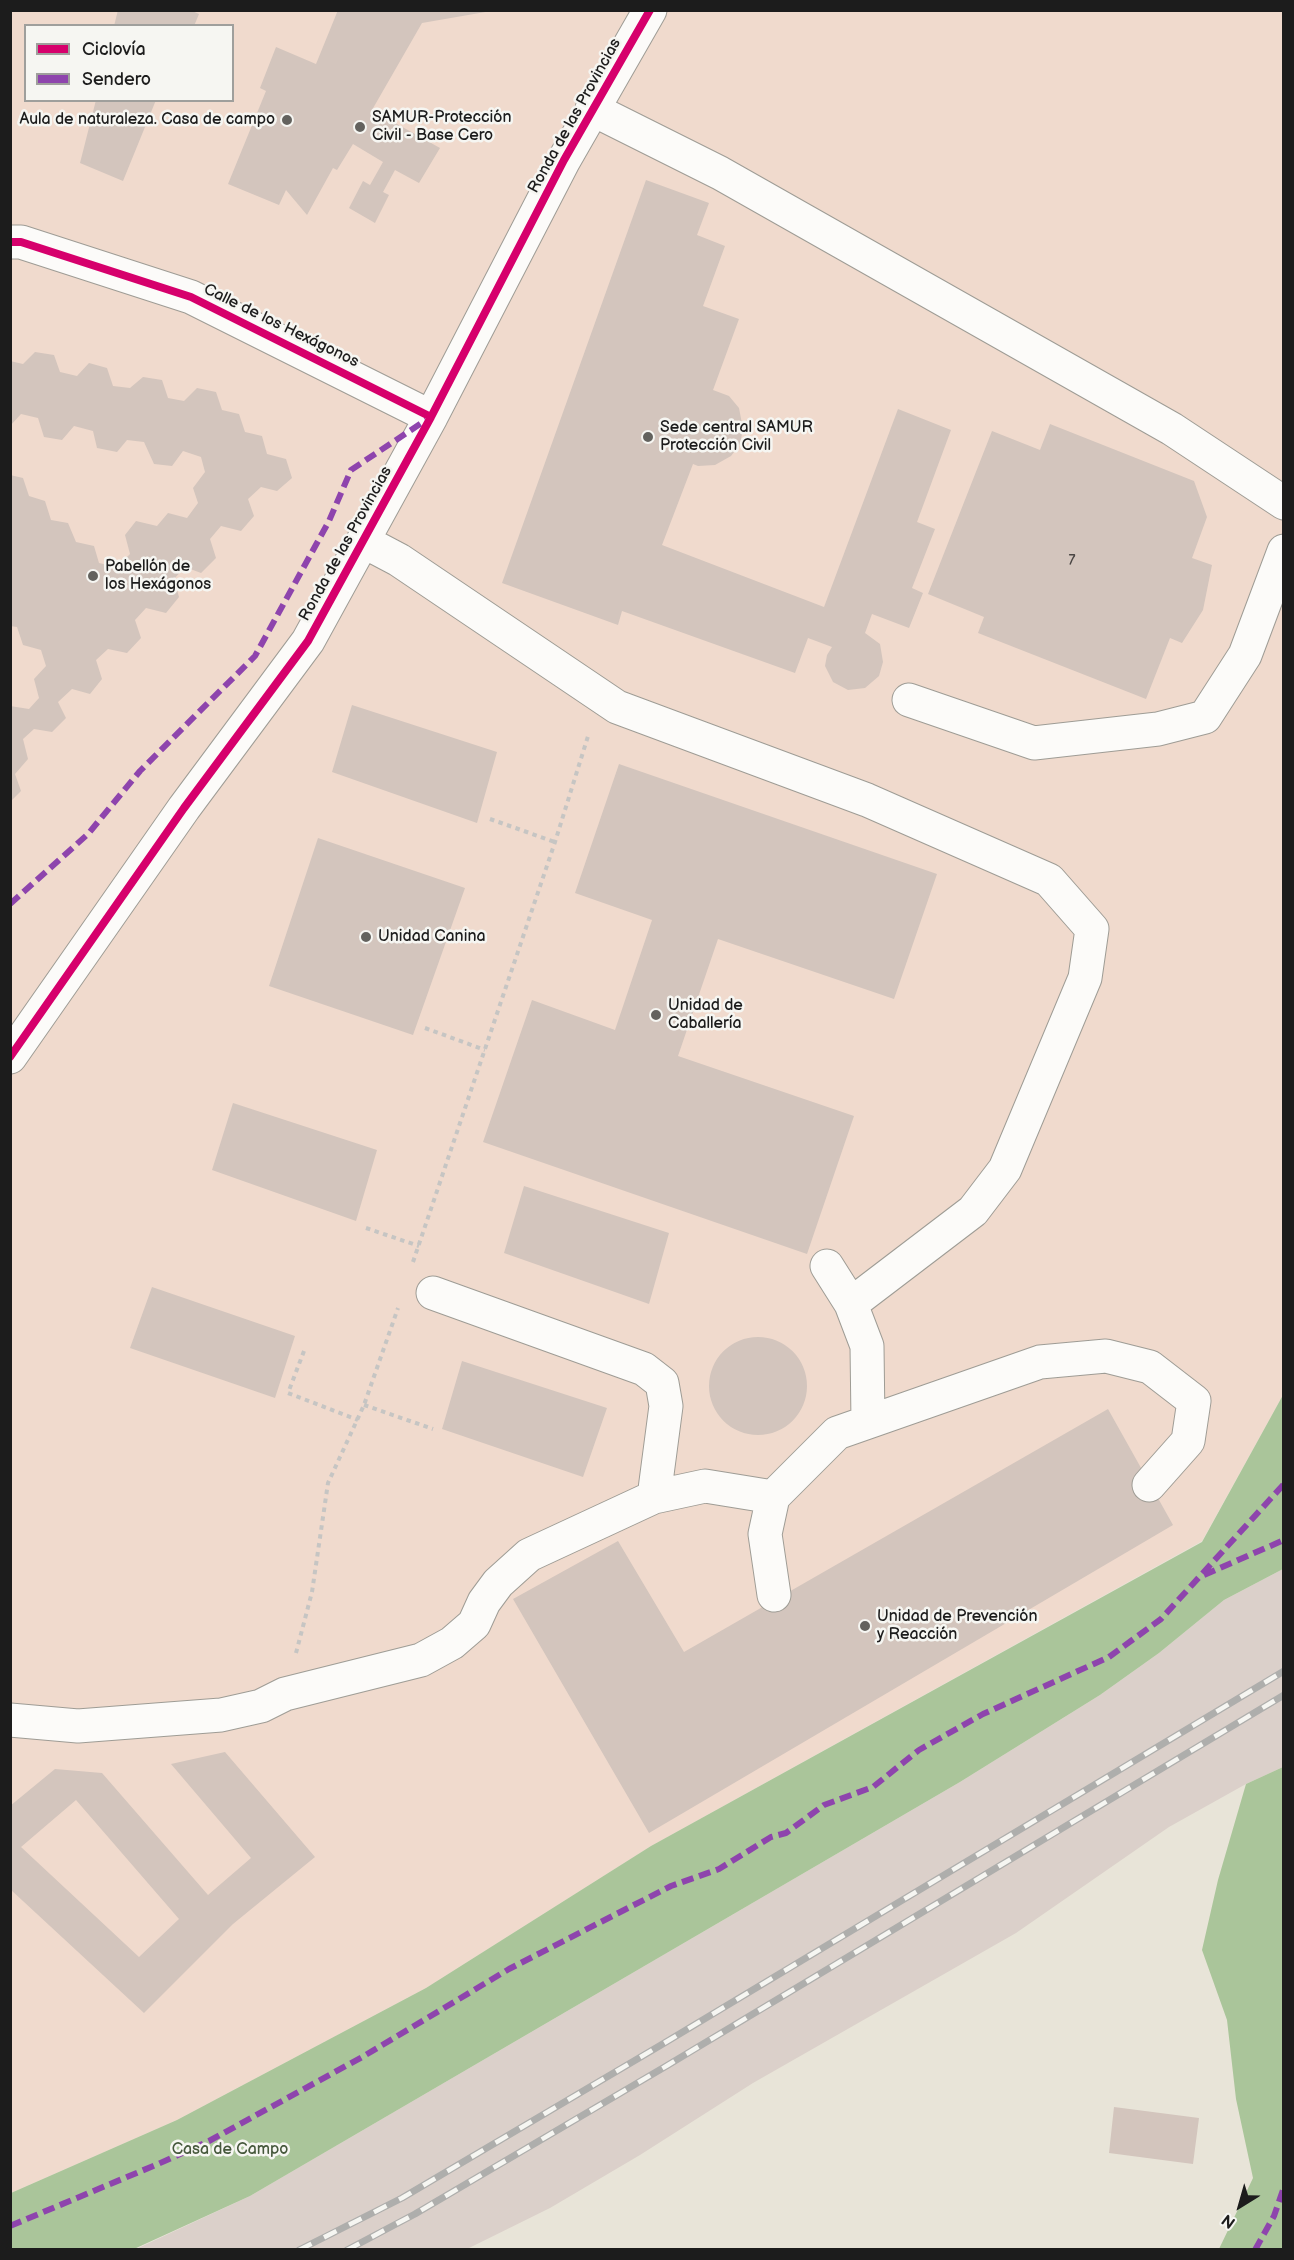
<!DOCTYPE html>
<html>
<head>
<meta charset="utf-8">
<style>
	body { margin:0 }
	#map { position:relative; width:1294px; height:2260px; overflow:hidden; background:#e8e4d8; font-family:"Balsamiq Sans",sans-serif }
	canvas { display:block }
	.frame { position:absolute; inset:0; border:12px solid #1c1c1c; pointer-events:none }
	.legend { position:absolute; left:24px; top:24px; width:210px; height:78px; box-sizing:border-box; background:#f6f6f2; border:2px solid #9f9f9c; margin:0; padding:8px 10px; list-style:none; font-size:18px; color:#1c1c1c }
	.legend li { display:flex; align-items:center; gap:12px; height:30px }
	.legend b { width:30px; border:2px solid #9f9f9c }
	.north { position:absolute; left:1210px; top:2176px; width:60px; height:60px; -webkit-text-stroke:4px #f6f6f2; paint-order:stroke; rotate:217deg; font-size:16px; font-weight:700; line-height:24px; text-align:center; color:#1c1c1c }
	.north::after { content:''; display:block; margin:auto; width:21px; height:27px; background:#1c1c1c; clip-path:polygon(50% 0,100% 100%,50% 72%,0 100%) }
</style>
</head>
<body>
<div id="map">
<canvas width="1294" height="2260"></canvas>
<div class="frame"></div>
<ul class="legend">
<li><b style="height:8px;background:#d6006c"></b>Ciclovía</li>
<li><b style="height:8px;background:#8e44ad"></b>Sendero</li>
</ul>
<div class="north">N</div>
</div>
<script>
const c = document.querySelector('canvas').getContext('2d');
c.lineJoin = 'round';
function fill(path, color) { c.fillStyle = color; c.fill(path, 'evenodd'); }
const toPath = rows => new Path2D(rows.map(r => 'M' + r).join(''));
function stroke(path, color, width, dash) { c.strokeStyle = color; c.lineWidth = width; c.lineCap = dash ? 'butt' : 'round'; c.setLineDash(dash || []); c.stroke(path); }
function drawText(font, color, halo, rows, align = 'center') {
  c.font = font + ' "Balsamiq Sans",sans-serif'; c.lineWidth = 5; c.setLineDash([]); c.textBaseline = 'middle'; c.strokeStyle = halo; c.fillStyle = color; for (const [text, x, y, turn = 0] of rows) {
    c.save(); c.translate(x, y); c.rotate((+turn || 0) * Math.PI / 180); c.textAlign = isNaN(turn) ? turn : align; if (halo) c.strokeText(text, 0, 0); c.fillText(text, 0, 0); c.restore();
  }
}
fill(toPath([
	[11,11,1283,11,1283,1395,1202,1541,651,1846,426,1988,177,2120,11,2193],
	[26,26,232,26,232,100,26,100]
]), '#f0dacd');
fill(toPath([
	[1283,1569,1283,1767,1246,1784,1169,1827,1016,1933,753,2083,640,2155,550,2208,467,2249,134,2250,250,2196,960,1782,1100,1695,1159,1653,1224,1600]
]), '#dbd0ca');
fill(toPath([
	[1283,1395,1283,1569,1224,1600,1159,1653,1100,1695,960,1782,250,2196,134,2249,11,2249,11,2193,177,2120,426,1988,651,1846,1202,1542],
	[1283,1767,1283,2249,1219,2249,1253,2178,1236,2099,1227,2020,1202,1950,1218,1880,1246,1784]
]), '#aac59a');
fill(toPath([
	[118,10,190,10,199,14,194,26,114,26],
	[338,10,497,10,422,23,372,110,440,148,419,183,395,170,383,192,389,195,375,223,349,208,363,181,370,185,383,162,353,144,337,170,333,168,307,215,286,190,279,205,228,184,266,91,260,88,276,47,316,64],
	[96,100,156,100,123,181,80,163],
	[646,180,709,203,697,235,725,246,703,306,739,319,713,390,729,396,739,408,743,429,740,444,731,456,715,465,698,466,693,464,662,545,824,607,898,409,951,430,917,522,935,529,912,588,923,593,909,628,872,614,865,633,880,644,883,662,879,676,865,688,848,690,833,682,825,666,827,655,832,647,808,638,795,673,622,611,618,625,502,583],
	[35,352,54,355,60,372,77,376,89,363,107,368,113,386,130,388,143,377,162,380,168,398,184,401,197,388,216,392,222,410,239,414,245,432,262,436,267,454,286,459,292,478,277,491,261,487,248,499,254,516,241,531,221,526,210,539,216,558,201,573,185,567,174,579,179,597,166,613,146,608,135,620,141,638,127,653,108,649,96,660,102,679,90,694,72,689,58,702,66,718,52,732,34,729,23,739,28,759,15,774,21,791,10,802,10,706,29,709,39,698,34,679,46,666,41,650,23,645,17,627,10,626,10,475,23,478,29,496,45,501,51,520,68,523,76,542,94,546,99,563,117,567,130,554,125,535,136,521,157,526,168,513,187,518,198,503,193,488,205,472,201,457,183,451,172,466,154,464,144,442,127,440,117,452,97,448,93,431,74,426,62,440,44,437,38,418,21,414,10,426,10,361,23,364],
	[1050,424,1194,481,1207,517,1192,558,1212,565,1203,610,1182,643,1170,638,1146,699,978,633,984,617,928,594,992,431,1040,450],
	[352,705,497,752,477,823,332,772],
	[619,764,937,874,894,999,718,939,678,1056,854,1116,807,1254,483,1142,532,1000,615,1030,652,920,575,893],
	[318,838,465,888,413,1035,269,986],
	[233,1103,377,1150,356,1221,212,1170],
	[524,1186,669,1233,649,1304,504,1253],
	[152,1287,295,1336,275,1398,130,1348],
	'709 1386a49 49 0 1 1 98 0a49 49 0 1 1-98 0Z',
	[462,1361,607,1408,583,1477,442,1429],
	[1108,1409,1173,1525,649,1833,513,1599,618,1541,684,1652],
	[225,1752,315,1857,233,1924,144,2013,10,1889,10,1806,55,1769,102,1773,208,1895,251,1858,171,1764],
	[76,1800,179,1919,139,1957,21,1847],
	[1114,2107,1199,2118,1193,2164,1109,2153]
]), '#d3c5bd');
const minor = toPath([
	[592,109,720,173,1172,429,1284,503],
	[10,242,21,242,191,297,431,417],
	[363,541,399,560,617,707,867,800,1049,880,1092,929,1085,978,1005,1169,973,1211,851,1304],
	[909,700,1034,743,1158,729,1205,717,1245,655,1284,551],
	[10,1057,184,808,308,641,431,417,564,160,650,10],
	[827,1266,851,1304,867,1346,868,1422],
	[433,1293,644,1369,662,1383,666,1406,654,1497],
	[774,1595,765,1534,773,1497,837,1433,1040,1362,1106,1356,1150,1367,1194,1401,1188,1441,1149,1485],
	[10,1720,78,1726,221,1715,261,1706,285,1694,421,1660,452,1643,474,1624,484,1602,498,1583,529,1555,654,1497,705,1486,773,1497]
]);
stroke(minor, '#9e9c95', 35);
stroke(toPath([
	[490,819,555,842],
	[425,1028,485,1050],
	[366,1228,419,1246],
	[413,1262,555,842,589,733],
	[304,1351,288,1393,358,1420],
	[364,1405,433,1429],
	[296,1653,312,1592,328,1483,364,1405,398,1308]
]), '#c6c5c3', 4, [4.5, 4.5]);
stroke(minor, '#fcfbf9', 33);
const rail = toPath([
	[299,2250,402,2198,661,2045,1284,1671],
	[347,2250,415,2214,668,2065,1284,1695]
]);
stroke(rail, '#aeaeac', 7);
stroke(rail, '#f6f6f2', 4.5, [14]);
stroke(toPath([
	[10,904,88,834,140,771,255,656,329,521,351,470,426,420],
	[1204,1575,1284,1540],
	[10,2226,158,2164,209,2141,364,2056,509,1969,671,1886,719,1869,771,1837,786,1833,824,1805,873,1787,919,1750,983,1714,1109,1657,1161,1619,1284,1484],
	[1255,2250,1274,2216,1284,2187]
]), '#8e44ad', 6, [12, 6]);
stroke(toPath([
	[10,242,21,242,191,297,431,417],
	[10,1057,184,808,308,641,431,417,564,160,650,10]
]), '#d6006c', 8);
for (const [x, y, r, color] of [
	[287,120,6,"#63625e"],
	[360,127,6,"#63625e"],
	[648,437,6,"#63625e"],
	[93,576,6,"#63625e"],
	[366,937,6,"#63625e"],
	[656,1015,6,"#63625e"],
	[865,1626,6,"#63625e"]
]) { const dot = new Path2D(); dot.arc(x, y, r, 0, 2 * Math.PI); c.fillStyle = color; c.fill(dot); stroke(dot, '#f6f6f2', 2); }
drawText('14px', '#4a4644', null, [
	["7",1072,561]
]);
drawText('16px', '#1c1c1c', '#f6f6f2', [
	["Ronda de las Provincias",575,116,-61],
	["Calle de los Hexágonos",281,326,26],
	["Ronda de las Provincias",346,544,-61]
]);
drawText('16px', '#1c1c1c', '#f6f6f2', [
	["SAMUR-Protección",372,118],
	["Civil - Base Cero",372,136],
	["Aula de naturaleza. Casa de campo",275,120,"right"],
	["Sede central SAMUR",660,428],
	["Protección Civil",660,446],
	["Pabellón de",105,567],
	["los Hexágonos",105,585],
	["Unidad Canina",378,937],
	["Unidad de",668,1006],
	["Caballería",668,1024],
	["Unidad de Prevención",877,1617],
	["y Reacción",877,1635]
], 'left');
drawText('16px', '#46583c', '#f6f6f2', [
	["Casa de Campo",230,2150]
]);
</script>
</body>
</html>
